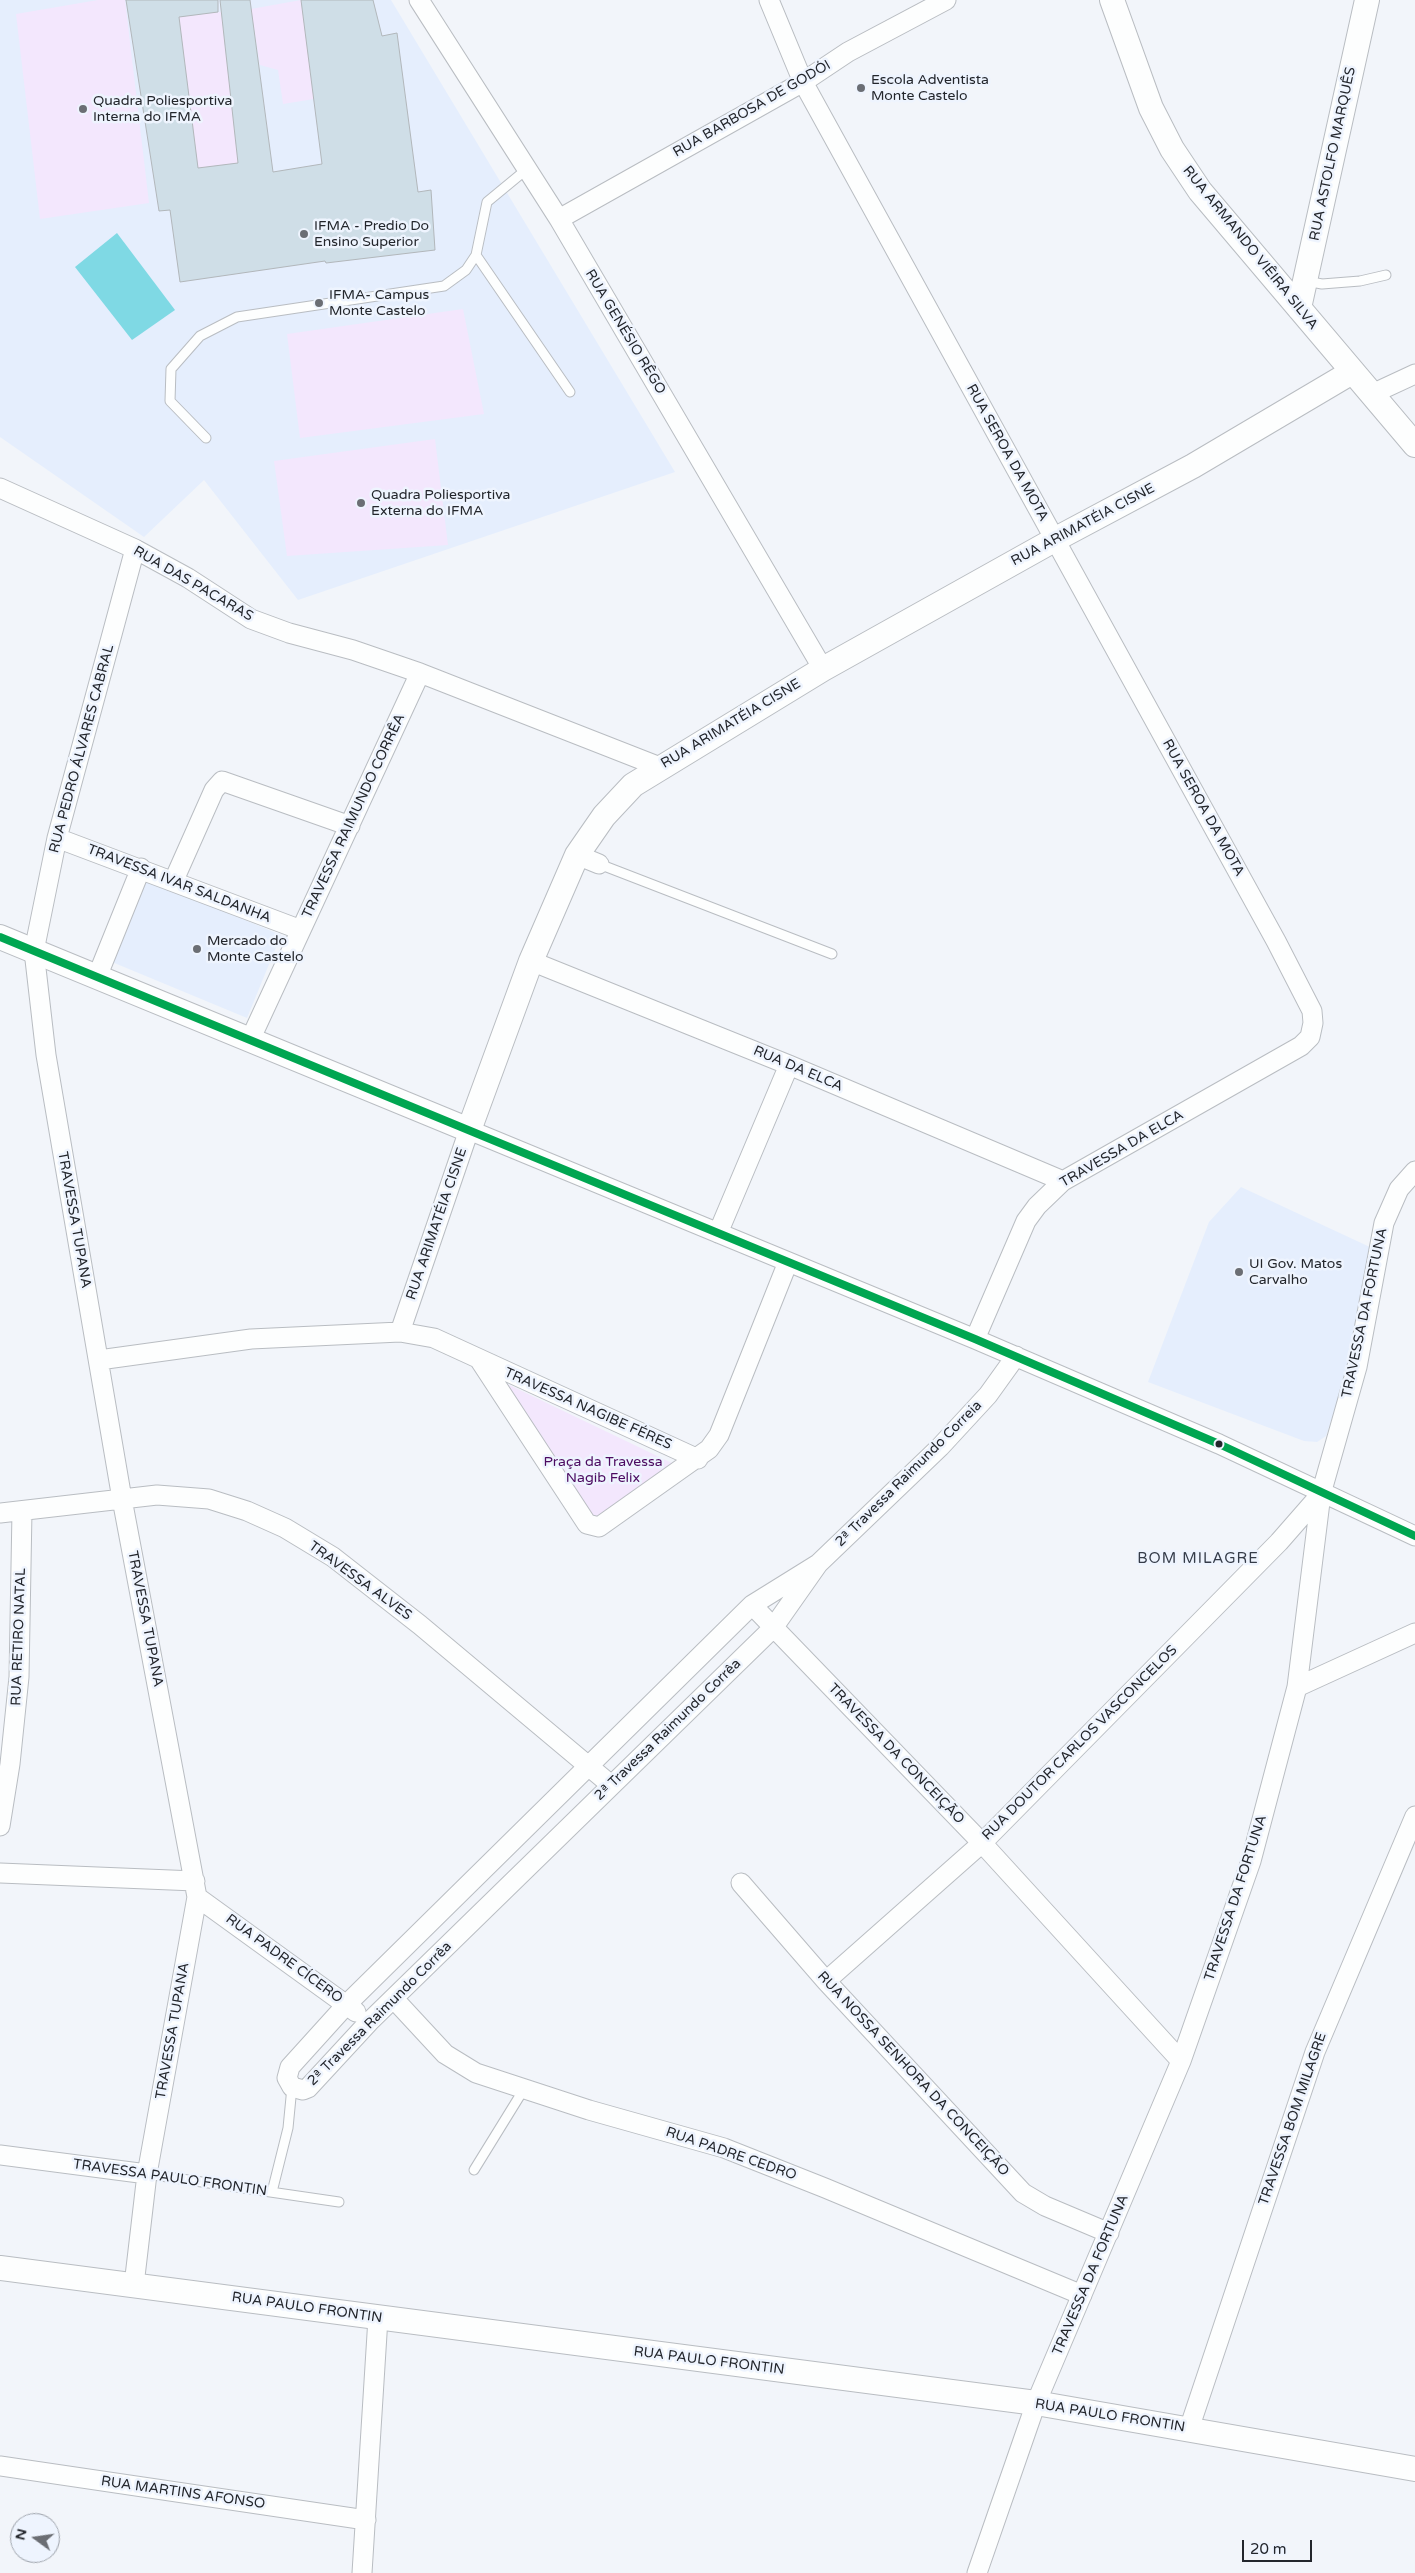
<!DOCTYPE html>
<html>
<head>
<meta charset="utf-8">
<style>
	body { margin:0 }
	#map { position:relative; width:1415px; height:2573px; overflow:hidden; background:#f2f5fa; font-family:"Varela Round",sans-serif }
	canvas { display:block }
	.north { position:absolute; left:10px; top:2513px; width:50px; height:50px; box-sizing:border-box; background:#eef4fe; border:1px solid #9da2aa; border-radius:50%; rotate:284deg; font-size:14px; font-weight:700; line-height:20px; text-align:center; color:#23262c }
	.north::after { content:''; display:block; margin:auto; width:18px; height:22px; background:#6b6e74; clip-path:polygon(50% 0,100% 100%,50% 72%,0 100%) }
	.scale { position:absolute; left:1242px; top:2540px; width:70px; height:22px; box-sizing:border-box; border:2px solid #23262c; border-top:0; padding-left:6px; font-size:15px; line-height:18px; white-space:nowrap; color:#23262c; -webkit-text-stroke:4px #eef4fe; paint-order:stroke }
</style>
</head>
<body>
<div id="map">
<canvas width="1415" height="2573"></canvas>
<div class="north">N</div>
<div class="scale">20 m</div>
</div>
<script>
const c = document.querySelector('canvas').getContext('2d');
c.lineJoin = 'round';
function fill(path, color) { c.fillStyle = color; c.fill(path, 'evenodd'); }
const toPath = rows => new Path2D(rows.map(r => 'M' + r).join(''));
function stroke(path, color, width, dash) { c.strokeStyle = color; c.lineWidth = width; c.lineCap = dash ? 'butt' : 'round'; c.setLineDash(dash || []); c.stroke(path); }
function drawText(font, color, halo, rows, align = 'center') {
  c.font = font + ' "Varela Round",sans-serif'; c.lineWidth = 5; c.setLineDash([]); c.textBaseline = 'middle'; c.strokeStyle = halo; c.fillStyle = color; for (const [text, x, y, turn = 0] of rows) {
    c.save(); c.translate(x, y); c.rotate((+turn || 0) * Math.PI / 180); c.textAlign = isNaN(turn) ? turn : align; if (halo) c.strokeText(text, 0, 0); c.fillText(text, 0, 0); c.restore();
  }
}
fill(toPath([
	[0,0,391,0,675,472,298,600,204,480,144,537,0,437],
	[146,879,281,935,247,1018,112,962],
	[1241,1187,1372,1248,1355,1348,1326,1436,1317,1442,1304,1441,1148,1382,1209,1222]
]), '#e5eefd');
fill(toPath([
	[98,0,125,0,149,203,40,219,16,14],
	[301,0,314,99,283,104,278,70,260,65,251,9],
	[221,12,238,163,198,168,179,17],
	[463,309,484,414,300,438,287,334],
	[435,439,448,545,287,556,274,461],
	[503,1382,674,1464,593,1524]
]), '#f3e7fd');
fill(toPath([
	[117,233,175,310,132,340,75,267]
]), '#7fd9e4');
const building = toPath([
	[126,0,218,0,218,12,179,17,198,168,238,163,220,0,250,0,273,172,322,164,301,0,373,0,382,36,397,33,418,192,431,190,435,250,326,263,325,261,180,282,170,210,159,211,126,0]
]);
fill(building, '#cfdee7');
stroke(building, '#b2b7bb', 1);
const service = toPath([
	[476,255,570,392],
	[1306,281,1322,284,1360,281,1386,275],
	[206,438,170,401,171,369,200,336,237,317,444,286,466,270,476,255,487,202,527,169],
	[599,864,832,954],
	[474,2170,524,2089],
	[147,2174,339,2202],
	[272,2192,288,2128,292,2087]
]);
const minor = toPath([
	[419,0,559,219,823,669],
	[769,0,803,82,1276,941,1312,1011,1313,1023,1310,1037,1301,1046,1063,1181,1037,1206,1026,1221,975,1339],
	[559,219,803,82,848,52,946,0],
	[1372,394,1415,374],
	[0,488,135,549,188,578,251,619,289,633,353,650,420,673,660,767],
	[57,838,301,930],
	[577,855,599,864],
	[174,880,214,790,222,781,350,826],
	[531,961,789,1065,1063,1181],
	[97,977,141,868],
	[250,1040,420,673],
	[718,1233,789,1065],
	[400,1332,469,1130,975,1339,1219,1444,1415,1536],
	[479,1359,587,1524,599,1527,709,1449,719,1435,788,1262],
	[99,1360,251,1339,400,1332,434,1338,698,1459],
	[0,1513,157,1495,209,1499,247,1511,285,1528,333,1557,420,1625,611,1785],
	[818,1564,752,1605,347,2004,290,2067,287,2078,292,2087,303,2090,308,2088,369,2022,773,1628,818,1564,940,1447,988,1395,1016,1356],
	[752,1605,982,1843,1181,2061],
	[1297,1687,1415,1633],
	[0,1826,10,1764,19,1677,22,1511],
	[0,1873,195,1881],
	[741,1883,826,1981,1023,2193,1045,2206,1109,2233],
	[197,1897,356,2012],
	[826,1981,982,1843,1279,1542,1321,1494],
	[394,1999,445,2054,476,2073,589,2110,724,2148,825,2188,1082,2295],
	[0,2155,147,2174],
	[134,2285,147,2174,197,1897,122,1499,46,1055,34,951,57,838,135,549],
	[1189,2429,1315,2052,1415,1816],
	[0,2466,366,2520],
	[362,2573,378,2318],
	[977,2573,1036,2403,1181,2061,1251,1861,1297,1687,1321,1494,1357,1367,1384,1223,1399,1189,1415,1171]
]);
const tertiary = toPath([
	[1112,0,1151,108,1172,149,1200,191,1415,445],
	[1299,308,1367,0],
	[0,937,469,1130,531,961,577,855,604,816,633,785,823,669,1054,540,1193,466,1352,372],
	[0,2268,1036,2403,1415,2469]
]);
stroke(service, '#b9bdc2', 11);
stroke(minor, '#b9bdc2', 21);
stroke(tertiary, '#b9bdc2', 26);
stroke(service, '#fdfefe', 9);
stroke(minor, '#fdfefe', 19);
stroke(tertiary, '#fdfefe', 24);
stroke(toPath([
	[0,937,975,1339,1219,1444,1415,1536]
]), '#00a651', 8);
for (const [x, y, r, color] of [
	[861,88,5,"#6b6e74"],
	[83,109,5,"#6b6e74"],
	[304,234,5,"#6b6e74"],
	[319,303,5,"#6b6e74"],
	[361,503,5,"#6b6e74"],
	[197,949,5,"#6b6e74"],
	[1239,1272,5,"#6b6e74"],
	[1219,1444,4.5,"#23262c"]
]) { const dot = new Path2D(); dot.arc(x, y, r, 0, 2 * Math.PI); c.fillStyle = color; c.fill(dot); stroke(dot, '#eef4fe', 2); }
drawText('14px', '#23262c', '#eef4fe', [
	["Escola Adventista",871,80],
	["Monte Castelo",871,96],
	["Quadra Poliesportiva",93,101],
	["Interna do IFMA",93,117],
	["IFMA - Predio Do",314,226],
	["Ensino Superior",314,242],
	["IFMA- Campus",329,295],
	["Monte Castelo",329,311],
	["Quadra Poliesportiva",371,495],
	["Externa do IFMA",371,511],
	["Mercado do",207,941],
	["Monte Castelo",207,957],
	["UI Gov. Matos",1249,1264],
	["Carvalho",1249,1280]
], 'left');
drawText('14px', '#23262c', '#eef4fe', [
	["RUA BARBOSA DE GODÓI",752,109,-30],
	["RUA ASTOLFO MARQUÊS",1333,154,-78],
	["RUA ARMANDO VIÊIRA SILVA",1250,248,51],
	["RUA GENÉSIO RÊGO",625,332,59],
	["RUA SEROA DA MOTA",1007,453,61],
	["RUA ARIMATÉIA CISNE",1083,525,-28],
	["RUA DAS PACARAS",193,584,30],
	["RUA ARIMATÉIA CISNE",731,724,-31],
	["RUA PEDRO ÁLVARES CABRAL",82,749,-75],
	["RUA SEROA DA MOTA",1203,808,61],
	["TRAVESSA RAIMUNDO CORRÊA",354,816,-65],
	["TRAVESSA IVAR SALDANHA",179,884,21],
	["RUA DA ELCA",798,1069,23],
	["TRAVESSA DA ELCA",1122,1149,-30],
	["TRAVESSA TUPANA",74,1220,80],
	["RUA ARIMATÉIA CISNE",437,1224,-71],
	["TRAVESSA DA FORTUNA",1365,1313,-78],
	["TRAVESSA NAGIBE FÉRES",588,1409,24],
	["2ª Travessa Raimundo Correia",909,1474,-45],
	["TRAVESSA ALVES",360,1581,36],
	["TRAVESSA TUPANA",145,1619,79],
	["RUA RETIRO NATAL",19,1637,-88],
	["2ª Travessa Raimundo Corrêa",668,1730,-44],
	["RUA DOUTOR CARLOS VASCONCELOS",1080,1743,-45],
	["TRAVESSA DA CONCEIÇÃO",896,1754,46],
	["TRAVESSA DA FORTUNA",1236,1898,-72],
	["RUA PADRE CÍCERO",284,1959,36],
	["2ª Travessa Raimundo Corrêa",380,2014,-45],
	["TRAVESSA TUPANA",173,2031,-80],
	["RUA NOSSA SENHORA DA CONCEIÇÃO",913,2074,47],
	["TRAVESSA BOM MILAGRE",1293,2119,-71],
	["RUA PADRE CEDRO",731,2154,19],
	["TRAVESSA PAULO FRONTIN",170,2178,8],
	["TRAVESSA DA FORTUNA",1091,2275,-67],
	["RUA PAULO FRONTIN",307,2308,8],
	["RUA PAULO FRONTIN",709,2361,7],
	["RUA PAULO FRONTIN",1110,2416,9],
	["RUA MARTINS AFONSO",183,2493,8]
]);
drawText('14px', '#4c0b61', '#eef4fe', [
	["Praça da Travessa",603,1462],
	["Nagib Felix",603,1478]
]);
c.letterSpacing = '1px';
drawText('15px', '#353c49', '#eef4fe', [
	["BOM MILAGRE",1198,1559]
]);
c.letterSpacing = '0px';
</script>
</body>
</html>
